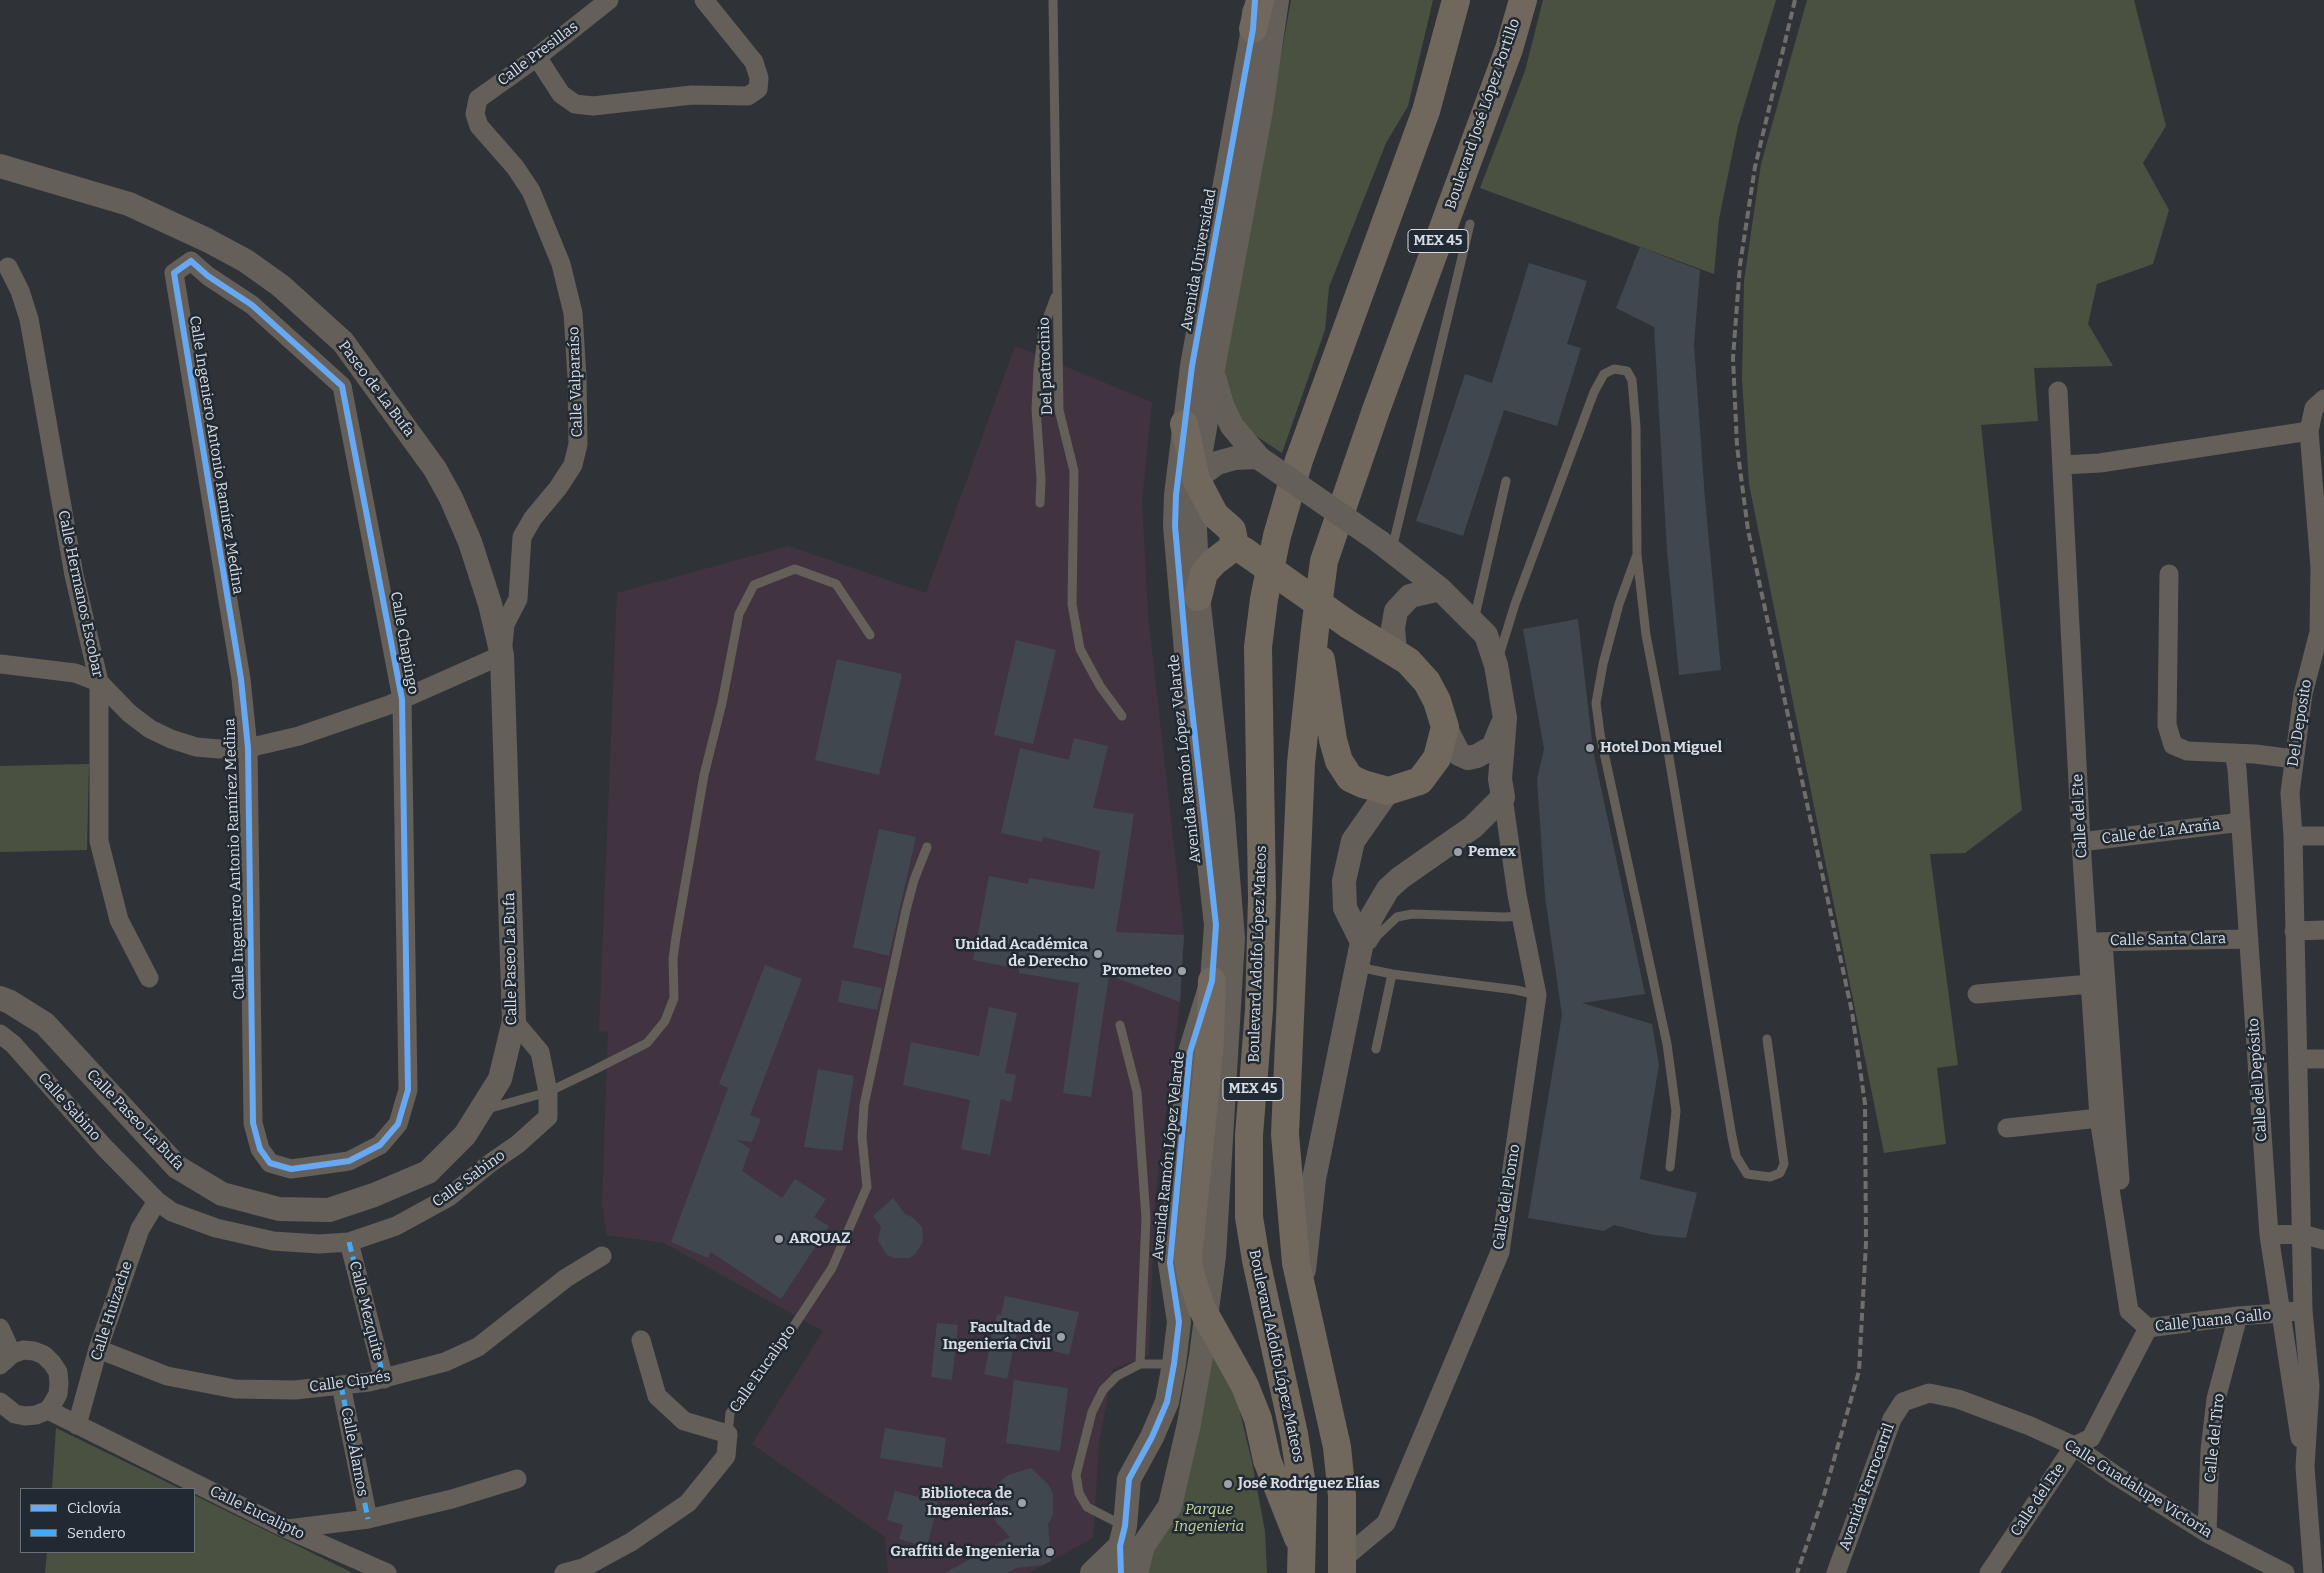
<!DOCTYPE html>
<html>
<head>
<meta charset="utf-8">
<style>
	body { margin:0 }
	#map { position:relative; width:2324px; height:1573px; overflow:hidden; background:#2f3338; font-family:Bitter,serif }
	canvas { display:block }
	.legend { position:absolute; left:20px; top:1488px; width:175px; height:65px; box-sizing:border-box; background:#212932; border:1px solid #6a7179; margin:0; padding:6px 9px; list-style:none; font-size:15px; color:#d8dde3 }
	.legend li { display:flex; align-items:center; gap:10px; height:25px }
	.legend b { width:25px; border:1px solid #6a7179 }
</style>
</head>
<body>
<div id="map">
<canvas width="2324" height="1573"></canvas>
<ul class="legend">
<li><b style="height:6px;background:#66a8f1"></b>Ciclovía</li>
<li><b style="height:6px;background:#42abf6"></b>Sendero</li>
</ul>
</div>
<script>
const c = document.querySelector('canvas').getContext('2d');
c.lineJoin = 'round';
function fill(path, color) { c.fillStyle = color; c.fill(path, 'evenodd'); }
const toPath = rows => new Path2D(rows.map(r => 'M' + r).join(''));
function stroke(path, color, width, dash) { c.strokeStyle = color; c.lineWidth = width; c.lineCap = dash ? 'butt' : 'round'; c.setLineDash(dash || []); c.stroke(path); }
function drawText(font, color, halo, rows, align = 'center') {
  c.font = font + ' Bitter,serif'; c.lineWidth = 5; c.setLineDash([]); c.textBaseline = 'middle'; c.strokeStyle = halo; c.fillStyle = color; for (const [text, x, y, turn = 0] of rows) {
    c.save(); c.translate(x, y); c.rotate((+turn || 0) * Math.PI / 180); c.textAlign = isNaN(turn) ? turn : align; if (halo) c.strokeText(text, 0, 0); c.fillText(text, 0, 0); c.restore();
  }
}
fill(toPath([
	[1015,346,1152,402,1142,501,1148,615,1184,935,1180,1002,1155,1199,1149,1355,1113,1369,1099,1442,1093,1538,1029,1573,888,1573,885,1537,752,1444,823,1331,664,1243,607,1235,602,1205,608,1032,599,1031,617,593,788,546,926,593]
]), '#413440');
fill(toPath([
	[1291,0,1433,0,1408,106,1386,143,1329,287,1325,330,1282,453,1250,432,1229,401,1224,374],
	[1543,0,1776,0,1738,126,1719,219,1714,274,1480,188,1525,71],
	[1807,0,2134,0,2166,126,2143,163,2169,210,2153,264,2097,284,2088,324,2113,366,2034,368,2038,421,1981,425,2022,810,1965,853,1930,854,1958,1065,1937,1068,1946,1144,1884,1153,1749,484,1742,380,1744,281,1761,164],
	[89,764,87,850,0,852,0,766],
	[1205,1331,1221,1359,1239,1408,1252,1462,1265,1531,1267,1573,1139,1573],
	[56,1428,181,1489,52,1489],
	[194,1495,353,1573,45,1573,47,1552,194,1552]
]), '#4a5141');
fill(toPath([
	[1640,247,1700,270,1694,345,1705,499,1721,670,1679,675,1667,551,1654,327,1616,308],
	[1529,263,1587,281,1567,344,1581,348,1557,426,1504,410,1463,536,1416,521,1465,374,1492,383],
	[1578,619,1593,750,1645,994,1582,1003,1652,1024,1659,1065,1640,1179,1697,1193,1686,1238,1654,1235,1614,1225,1604,1231,1528,1218,1562,1015,1545,896,1537,779,1544,749,1523,629],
	[1016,640,1056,650,1033,744,994,735],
	[837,659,902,674,879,775,815,760],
	[1074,738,1108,746,1093,808,1134,814,1116,932,1184,935,1180,1002,1109,975,1091,1097,1063,1093,1079,983,1019,973,1019,969,973,960,989,876,1028,884,1029,878,1094,889,1100,851,1043,837,1042,842,1001,833,1020,748,1069,760],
	[879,829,916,837,889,956,853,947],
	[765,965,802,979,750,1115,761,1119,752,1142,737,1140,750,1149,742,1171,782,1198,795,1179,826,1199,814,1217,829,1226,781,1299,711,1252,708,1258,671,1242,728,1088,719,1084],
	[842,980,882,988,877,1010,838,1002],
	[989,1007,1017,1013,1005,1073,1016,1075,1011,1102,1001,1099,990,1155,961,1149,970,1100,903,1085,911,1042,979,1056],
	[818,1069,854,1076,842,1151,804,1147],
	[893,1198,905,1214,912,1217,922,1227,923,1242,915,1254,909,1258,894,1258,887,1255,878,1241,881,1226,873,1216],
	[1005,1296,1079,1312,1069,1355,1046,1349,1050,1329,1019,1322,1007,1379,984,1374,997,1314,1001,1315],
	[937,1323,958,1325,952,1380,931,1377],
	[1014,1380,1068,1388,1060,1451,1006,1443],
	[885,1428,946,1438,942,1468,880,1458],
	[1031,1468,1048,1484,1053,1494,1053,1515,1048,1524,1051,1561,1043,1565,1016,1568,1007,1573,945,1573,1010,1537,996,1522,992,1513,990,1502,993,1491,999,1482,1008,1475],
	[895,1491,938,1502,927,1547,899,1539,903,1525,887,1520]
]), '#41474e');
stroke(toPath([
	[1053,0,1059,410,1074,471,1072,604,1080,649,1100,686,1122,716],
	[1040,503,1041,479,1036,409,1038,369,1043,329,1055,297],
	[1392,549,1470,224],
	[1636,557,1619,604,1603,664,1596,703,1600,734,1667,1044,1676,1111,1670,1167],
	[1474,620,1506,481],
	[1499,656,1515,604,1594,392,1604,374,1614,369,1627,371,1632,380,1636,427,1637,555,1646,635,1666,739,1732,1137,1736,1156,1747,1174,1770,1177,1780,1173,1784,1164,1767,1039],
	[1372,944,1377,936,1397,917,1412,914,1505,917,1521,916],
	[1361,960,1368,969,1392,974,1516,990,1537,995],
	[1120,1025,1137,1092,1146,1218,1140,1364],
	[1376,1049,1392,974],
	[487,1109,548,1092,594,1070,647,1043,665,1021,674,998,673,959,676,937,704,775,722,703,739,614,754,585,795,569,836,584,870,635],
	[728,1434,730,1413,790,1332,832,1268,867,1187,862,1137,864,1105,906,910,914,880,927,847],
	[1124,1526,1087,1507,1079,1493,1076,1475,1092,1412,1103,1390,1117,1376,1140,1364,1174,1364]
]), '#655f59', 9);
stroke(toPath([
	[537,57,561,94,575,104,593,106,692,95,748,96,758,89,759,78,754,62,704,0],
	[191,261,208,276,252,305,342,386,402,699,408,1090,398,1124,380,1145,349,1161,313,1166,291,1169,270,1163,260,1149,253,1123,248,748,241,679,174,273,191,261],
	[8,267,20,291,29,319,74,575,99,682,99,841,119,920,149,978],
	[2058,391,2081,842,2099,1118,2129,1311,2148,1328,2238,1316,2280,1313,2303,1310],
	[2062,465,2100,463,2309,431],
	[2169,574,2167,725,2173,745,2187,751,2255,754,2294,759],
	[0,664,75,673,99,682,129,713,150,729,171,739,196,747,219,749,248,748,299,736,389,705,502,655,505,624,518,599,522,537,533,518,558,488,573,465,578,444,577,377,573,313,561,264,531,191,515,167,479,126,475,114,478,99,537,57,609,0],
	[2234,753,2237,769,2269,1235,2300,1438],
	[2293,836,2324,836],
	[2081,842,2241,822],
	[2294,931,2324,930],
	[2092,942,2249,939],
	[2103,942,2120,1180],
	[1977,994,2090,984],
	[0,1034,13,1044,104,1147,157,1201,172,1212,216,1228,273,1241,319,1244,349,1242,396,1226,449,1197,489,1164,518,1144,548,1117,548,1092,540,1052,514,1021],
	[2298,1059,2324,1059],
	[2007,1128,2099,1118],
	[2269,1235,2302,1234,2324,1240],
	[349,1242,384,1379],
	[0,1328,12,1354],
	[98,1349,167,1376,235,1389,295,1390,369,1382,445,1362,478,1347,566,1278,602,1256],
	[0,1365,12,1354,23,1350,34,1351,44,1355,52,1363,58,1372,59,1383,58,1394,53,1403,48,1410,36,1415,25,1416,15,1414,0,1402],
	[341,1385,368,1519],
	[48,1410,287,1529,387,1573],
	[77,1425,98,1349,140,1229,157,1201],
	[288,1529,368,1519,452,1499,517,1479],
	[2207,1533,2210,1450,2216,1399,2238,1316],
	[1343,1559,1386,1523,1500,1252,1537,995,1517,895,1503,797],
	[564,1573,583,1568,631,1542,688,1503,726,1456,728,1434,684,1421,657,1396,641,1340],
	[1836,1573,1892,1419,1903,1402,1929,1393,1958,1399,2030,1426,2074,1446,2115,1475,2207,1533,2285,1573],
	[1989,1573,2074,1446,2091,1438,2148,1328],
	[2313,1573,2305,1467,2310,1386,2303,1310,2293,836,2290,793,2303,694,2319,632,2320,567,2309,431,2314,408,2324,399]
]), '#655f59', 19);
stroke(toPath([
	[0,166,129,204,207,240,246,261,281,286,343,342,435,469,451,498,470,542,490,604,502,655,514,1021,500,1079,465,1135,428,1172,374,1195,329,1210,279,1209,222,1194,177,1167,45,1024,10,1002,0,998],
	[1215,380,1222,405,1232,426,1259,458],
	[1189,484,1217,463,1235,458,1257,457],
	[1395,653,1393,628,1396,611,1410,596,1440,589],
	[1445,727,1459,754,1468,758,1477,756,1493,747,1502,725],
	[1362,942,1345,908,1344,881,1353,841,1388,791],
	[1304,1270,1314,1179,1362,942,1372,916,1388,889,1400,878,1473,827,1503,797,1500,779,1505,718,1496,665,1486,635,1440,589,1380,542],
	[1092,1573,1120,1546],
	[1121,1573,1120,1546,1125,1526,1129,1479,1152,1437,1167,1402,1174,1364,1179,1322,1170,1263,1190,1052,1212,981,1216,925,1188,674,1175,526,1176,495,1192,366,1253,29,1254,12],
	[1136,1573,1143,1546,1170,1506,1189,1424,1201,1356,1214,1256,1233,938,1223,817,1198,597,1195,528,1196,479,1205,428,1213,369,1261,110,1277,0]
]), '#655f59', 24);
stroke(toPath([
	[1253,29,1260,0],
	[1184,424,1196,479,1215,515,1232,530,1235,546,1244,551],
	[1198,597,1204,573,1214,562,1235,546],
	[1321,660,1333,740,1339,761,1350,778,1363,784,1388,791,1420,781,1437,758,1445,727,1437,701,1427,682,1408,661,1349,625],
	[1205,1093,1210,1041,1212,981],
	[1267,1460,1298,1538],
	[1301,1573,1303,1492,1294,1434,1256,1260,1249,1217,1249,1135,1259,1010,1262,897,1258,647,1264,599,1277,536,1299,460,1426,111,1456,0],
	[1342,1573,1342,1496,1337,1447,1296,1263,1285,1134,1301,763,1315,629,1324,561,1376,410,1509,49,1523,0]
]), '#70675d', 28);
stroke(toPath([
	[1795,0,1755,167,1740,265,1733,358,1737,446,1748,530,1852,1012,1865,1104,1866,1243,1859,1371,1824,1495,1797,1573]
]), '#706e6b', 4, [8, 4]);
stroke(toPath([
	[1259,458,1380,542]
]), '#655f59', 24);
stroke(toPath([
	[1244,551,1349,625],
	[1205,1093,1188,1258,1191,1276,1201,1307,1245,1386,1258,1419,1267,1460]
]), '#70675d', 28);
stroke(toPath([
	[349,1242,384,1379],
	[341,1385,368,1519]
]), '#42abf6', 5, [10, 5]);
stroke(toPath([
	[191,261,208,276,252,305,342,386,402,699,408,1090,398,1124,380,1145,349,1161,313,1166,291,1169,270,1163,260,1149,253,1123,248,748,241,679,174,273,191,261],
	[1121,1573,1120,1546,1125,1526,1129,1479,1152,1437,1167,1402,1174,1364,1179,1322,1170,1263,1190,1052,1212,981,1216,925,1188,674,1175,526,1176,495,1192,366,1253,29,1255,0]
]), '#66a8f1', 6);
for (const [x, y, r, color] of [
	[1590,748,5,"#9da2a7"],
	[1458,852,5,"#9da2a7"],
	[1098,954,5,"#9da2a7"],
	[1182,971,5,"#9da2a7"],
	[779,1239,5,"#9da2a7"],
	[1061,1337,5,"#9da2a7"],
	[1228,1484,5,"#9da2a7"],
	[1022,1503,5,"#9da2a7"],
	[1050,1552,5,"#9da2a7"]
]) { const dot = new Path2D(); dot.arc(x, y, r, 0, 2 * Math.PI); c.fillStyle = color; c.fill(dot); stroke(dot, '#212932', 2); }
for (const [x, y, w] of [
	[1438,241,60],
	[1253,1089,60]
]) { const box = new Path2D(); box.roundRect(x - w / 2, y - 11.5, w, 23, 4); c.fillStyle = '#212932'; c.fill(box); stroke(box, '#d8dde3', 1); }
drawText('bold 14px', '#d8dde3', null, [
	["MEX 45",1438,241],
	["MEX 45",1253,1089]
]);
drawText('15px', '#d8dde3', '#212932', [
	["Calle Presillas",538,54,-37],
	["Boulevard José López Portillo",1483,114,-71],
	["Avenida Universidad",1199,260,-80],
	["Del patrocinio",1046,366,-92],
	["Calle Valparaíso",576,382,-92],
	["Paseo de La Bufa",376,389,53],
	["Calle Ingeniero Antonio Ramírez Medina",216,455,81],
	["Calle Hermanos Escobar",80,594,78],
	["Calle Chapingo",404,643,80],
	["Del Deposito",2300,723,-81],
	["Avenida Ramón López Velarde",1185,759,-96],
	["Calle del Ete",2080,816,-93],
	["Calle de La Araña",2161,832,-7],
	["Calle Ingeniero Antonio Ramírez Medina",235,859,-92],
	["Calle Santa Clara",2168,940,-1],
	["Boulevard Adolfo López Mateos",1258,954,-88],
	["Calle Paseo La Bufa",511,959,-91],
	["Calle del Depósito",2258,1080,-94],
	["Calle Sabino",69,1107,48],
	["Calle Paseo La Bufa",135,1120,46],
	["Avenida Ramón López Velarde",1169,1156,-84],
	["Calle Sabino",469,1179,-36],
	["Calle del Plomo",1507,1197,-81],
	["Calle Huizache",112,1311,-72],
	["Calle Mezquite",366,1311,76],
	["Calle Juana Gallo",2213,1321,-6],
	["Boulevard Adolfo López Mateos",1276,1356,78],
	["Calle Eucalipto",763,1369,-55],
	["Calle Ciprés",350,1382,-8],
	["Calle del Tiro",2215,1438,-84],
	["Calle Álamos",354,1452,79],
	["Avenida Ferrocarril",1867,1487,-70],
	["Calle Guadalupe Victoria",2138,1489,32],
	["Calle del Ete",2038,1500,-56],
	["Calle Eucalipto",257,1513,26]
]);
drawText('bold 15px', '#d8dde3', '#212932', [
	["Hotel Don Miguel",1600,748,"left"],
	["Pemex",1468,852,"left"],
	["Unidad Académica",1088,945],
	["de Derecho",1088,962],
	["Prometeo",1172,971],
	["ARQUAZ",789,1239,"left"],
	["Facultad de",1051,1328],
	["Ingeniería Civil",1051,1345],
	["José Rodríguez Elías",1238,1484,"left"],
	["Biblioteca de",1012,1494],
	["Ingenierías.",1012,1511],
	["Graffiti de Ingenieria",1040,1552]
], 'right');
drawText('italic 15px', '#c2d79c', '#212932', [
	["Parque",1209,1510],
	["Ingenieria",1209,1527]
]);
</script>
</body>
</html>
